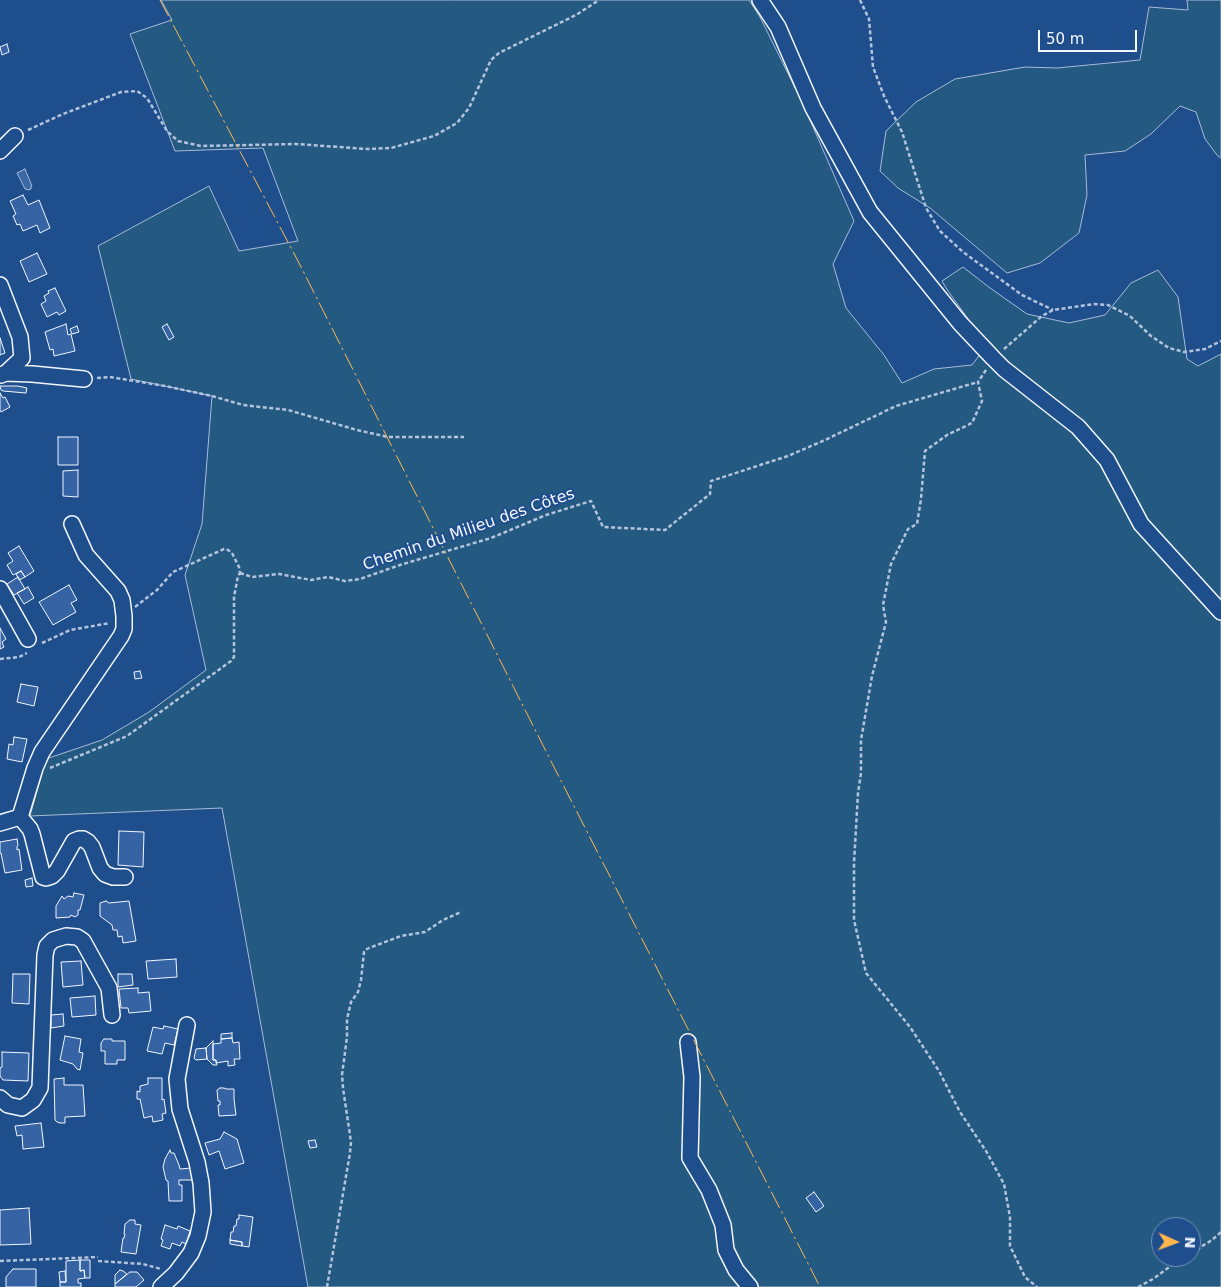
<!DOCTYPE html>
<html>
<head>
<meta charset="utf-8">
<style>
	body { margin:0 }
	#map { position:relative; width:1221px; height:1287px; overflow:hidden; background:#1f4e8c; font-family:"DejaVu Sans",sans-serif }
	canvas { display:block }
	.north { position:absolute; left:1151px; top:1217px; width:50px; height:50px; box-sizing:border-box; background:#1f4e8c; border:1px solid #7391ba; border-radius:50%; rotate:92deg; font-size:14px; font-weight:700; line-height:20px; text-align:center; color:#f2f6ff }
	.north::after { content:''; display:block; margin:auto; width:18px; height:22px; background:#ffb74d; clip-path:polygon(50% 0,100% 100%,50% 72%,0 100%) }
	.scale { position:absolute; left:1038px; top:30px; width:99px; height:22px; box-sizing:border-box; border:2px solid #f2f6ff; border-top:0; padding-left:6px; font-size:15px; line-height:18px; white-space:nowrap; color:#f2f6ff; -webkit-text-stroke:4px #1f4e8c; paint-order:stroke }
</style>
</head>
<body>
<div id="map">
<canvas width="1221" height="1287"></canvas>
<div class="north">N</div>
<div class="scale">50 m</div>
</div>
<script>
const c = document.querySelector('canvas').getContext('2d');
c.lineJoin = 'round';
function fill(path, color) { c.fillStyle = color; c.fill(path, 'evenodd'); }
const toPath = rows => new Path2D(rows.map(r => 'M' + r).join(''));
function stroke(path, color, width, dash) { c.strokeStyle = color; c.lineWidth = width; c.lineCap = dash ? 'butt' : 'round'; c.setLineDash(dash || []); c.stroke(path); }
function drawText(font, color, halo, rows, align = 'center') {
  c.font = font + ' "DejaVu Sans",sans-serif'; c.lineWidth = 4; c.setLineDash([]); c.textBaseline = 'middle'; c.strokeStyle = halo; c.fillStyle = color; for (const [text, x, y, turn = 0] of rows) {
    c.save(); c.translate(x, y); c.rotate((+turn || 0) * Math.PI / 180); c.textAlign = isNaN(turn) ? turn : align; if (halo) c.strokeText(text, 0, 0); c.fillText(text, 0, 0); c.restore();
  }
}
const green = toPath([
	[161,0,749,0,760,17,803,104,854,221,833,264,846,308,884,355,902,383,934,369,972,365,987,345,948,291,942,281,963,267,990,288,1027,314,1069,323,1105,315,1131,283,1158,270,1178,297,1187,359,1198,366,1221,354,1221,1287,308,1287,222,808,30,816,46,759,102,740,149,712,206,670,185,575,202,524,212,396,131,379,98,246,209,186,239,251,298,241,263,148,175,151,130,34,172,20,161,0],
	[1161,1227,1191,1227,1191,1257,1161,1257,1161,1227],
	[1187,0,1221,0,1221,158,1217,155,1205,139,1196,112,1180,106,1151,134,1125,151,1085,155,1087,195,1079,233,1040,263,1007,273,930,208,898,188,880,171,886,131,916,102,955,79,1025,67,1057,68,1140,60,1149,7,1188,10,1187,0]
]);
fill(green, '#245a82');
stroke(green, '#a8bbd7', 1);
const water = toPath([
	[25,169,32,186,31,186,31,189,28,190,26,189,25,189,17,173,25,169]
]);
fill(water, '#3b69a3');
stroke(water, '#a8bbd7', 1);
const building = toPath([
	[7,44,9,52,2,55,0,47,7,44],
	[23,195,28,205,39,200,50,228,40,233,37,225,23,231,20,224,17,225,13,216,16,214,10,201,23,195],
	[37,253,47,274,29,282,20,261,37,253],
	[55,288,66,311,59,315,57,312,47,317,41,304,46,301,44,296,49,293,48,291,55,288],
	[66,324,68,335,71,334,75,351,54,356,53,349,50,350,45,332,66,324],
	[167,324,174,337,169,340,162,327,167,324],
	[77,326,79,332,72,334,70,329,77,326],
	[0,338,5,353,0,355,0,338],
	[0,386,18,386,27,388,26,393,3,391,1,390,0,386],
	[0,393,3,398,5,397,10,407,1,412,0,410,0,393],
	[58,437,78,437,78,465,58,465,58,437],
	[78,470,78,497,63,496,63,471,78,470],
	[19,546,34,571,25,577,21,571,13,575,7,565,13,561,8,553,19,546],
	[21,571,25,577,19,580,16,574,21,571],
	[18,577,25,589,14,595,7,584,18,577],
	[69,585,77,600,71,603,76,612,53,625,39,602,69,585],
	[28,587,34,598,24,604,17,593,28,587],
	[0,628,6,639,2,642,4,647,0,649,0,628],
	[140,671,142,678,135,679,134,672,140,671],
	[21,684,38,687,34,706,17,702,21,684],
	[14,737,27,739,22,762,7,759,9,744,13,745,14,737],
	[119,831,144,832,143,867,118,865,119,831],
	[17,839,18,845,17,847,17,850,19,849,22,870,5,873,1,853,0,853,0,842,17,839],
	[32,878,33,886,26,887,25,880,32,878],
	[74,893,84,895,80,910,78,910,78,915,75,917,71,915,70,917,56,918,56,906,62,896,64,899,68,896,73,897,74,893],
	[106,901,109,903,129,901,136,941,123,943,122,936,118,937,117,930,113,930,112,925,100,916,100,903,106,901],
	[176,959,177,977,148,979,146,961,176,959],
	[81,961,83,985,63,987,61,962,81,961],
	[13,974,30,974,29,1004,12,1003,13,974],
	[118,974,132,974,133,985,118,987,118,974],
	[138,988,138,993,149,992,151,1011,129,1013,128,1008,121,1008,119,989,138,988],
	[95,996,96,1015,72,1017,70,998,95,996],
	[63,1014,64,1026,51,1028,51,1015,63,1014],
	[164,1026,178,1029,174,1045,165,1043,162,1054,147,1051,153,1027,163,1029,164,1026],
	[232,1033,232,1038,221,1039,221,1034,232,1033],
	[65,1036,81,1039,79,1052,83,1053,80,1070,77,1069,73,1064,60,1060,65,1036],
	[232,1038,233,1043,239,1042,240,1059,234,1059,235,1065,228,1066,228,1061,216,1063,216,1060,213,1060,213,1044,221,1043,221,1039,232,1038],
	[104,1039,112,1039,112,1041,125,1041,125,1060,117,1060,117,1064,105,1064,105,1051,101,1051,101,1043,104,1039],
	[213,1041,213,1060,216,1060,217,1065,213,1065,207,1059,206,1048,213,1041],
	[206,1048,207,1059,196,1060,194,1058,196,1049,206,1048],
	[2,1052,29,1053,28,1081,3,1080,0,1076,0,1069,1,1067,2,1067,2,1052],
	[64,1078,64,1085,83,1085,85,1116,65,1117,65,1123,60,1123,57,1122,55,1120,54,1079,64,1078],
	[148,1078,162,1078,162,1100,164,1099,166,1113,162,1114,163,1120,153,1122,152,1116,144,1118,140,1099,137,1099,137,1091,140,1092,140,1086,148,1084,148,1078],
	[220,1088,224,1088,226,1089,234,1089,234,1099,236,1115,219,1116,218,1105,220,1105,220,1101,218,1101,217,1090,220,1088],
	[41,1123,44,1147,23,1149,22,1135,17,1136,15,1126,41,1123],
	[224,1132,237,1139,244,1163,225,1169,219,1151,209,1155,205,1143,220,1139,224,1132],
	[315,1140,317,1147,310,1148,308,1141,315,1140],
	[170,1150,171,1153,174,1153,179,1165,180,1169,191,1168,194,1180,179,1180,179,1185,182,1185,182,1201,169,1201,168,1181,166,1180,163,1167,165,1159,170,1150],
	[814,1192,824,1206,816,1212,806,1198,814,1192],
	[29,1208,31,1244,0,1245,0,1210,29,1208],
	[239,1215,253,1217,249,1247,242,1246,242,1242,230,1240,231,1232,233,1232,234,1226,236,1226,237,1219,239,1219,239,1215],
	[130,1220,135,1220,135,1224,141,1225,136,1254,121,1252,123,1238,124,1238,125,1234,124,1234,125,1224,130,1220],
	[165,1225,177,1229,178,1226,190,1231,186,1244,182,1242,180,1246,172,1243,170,1249,161,1246,163,1240,161,1239,165,1225],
	[230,1240,242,1242,242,1246,230,1244,230,1240],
	[80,1260,80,1271,84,1270,85,1278,78,1279,78,1283,81,1283,81,1287,60,1287,60,1282,66,1282,66,1261,80,1260],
	[80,1260,90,1260,90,1278,85,1278,84,1270,80,1271,80,1260],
	[13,1269,36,1269,36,1287,6,1287,6,1277,13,1269],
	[120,1270,123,1271,127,1274,115,1284,115,1275,120,1270],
	[65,1271,66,1282,60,1282,59,1272,65,1271],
	[130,1272,137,1272,144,1280,136,1287,115,1287,115,1284,130,1272]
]);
fill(building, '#3563a3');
stroke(building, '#f2f6ff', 1);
const minor = toPath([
	[760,0,778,27,813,108,870,212,960,323,993,358,1004,369,1078,427,1107,460,1141,524,1221,612],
	[0,151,15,136],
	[0,285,20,337,22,358,6,373],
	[1,375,6,373,32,374,84,379],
	[0,589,28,639],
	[20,817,30,829,32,834,43,877,46,878,52,876,57,871,74,841,79,839,83,839,88,842,92,847,100,868,105,874,113,877,125,877],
	[0,823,20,817,35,768,42,752,121,636,124,629,124,616,122,600,118,591,86,555,72,524],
	[688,1042,692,1077,690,1158,709,1190,723,1225,726,1250,736,1270,750,1287],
	[0,1098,8,1105,22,1108,33,1100,40,1088,45,955,47,946,53,940,66,936,77,937,83,941,109,988,112,1015],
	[161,1287,176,1273,191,1253,198,1236,203,1212,201,1183,197,1162,180,1109,177,1079,187,1025]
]);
stroke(minor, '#f2f6ff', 18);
stroke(toPath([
	[860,0,869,19,873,67,884,96,902,132,926,208,940,231,963,252,1022,295,1053,310],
	[28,130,63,114,121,92,137,91,147,98,167,131,178,141,201,146,296,144,368,149,391,148,434,136,457,123,469,108,491,60,499,53,576,15,599,0],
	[1004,349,1042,316,1053,310,1094,304,1108,305,1130,316,1151,336,1169,348,1184,352,1205,349,1221,341],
	[986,370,978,382,982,401,972,423,947,435,925,451,921,499,917,524,908,529,891,564,883,605,886,622,872,676,861,740,861,773,858,793,854,863,854,920,866,973,910,1027,939,1071,960,1112,986,1151,1004,1184,1010,1217,1010,1246,1025,1277,1037,1287],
	[97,378,110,377,165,386,212,396,243,405,288,410,357,430,388,437,464,437],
	[240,573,252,577,279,574,311,580,328,577,345,581,360,579,400,565,491,538,546,515,591,501,603,527,665,530,710,494,711,481,788,456,825,440,896,406,978,382],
	[135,607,157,590,173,572,224,549,228,550,232,553,239,567,240,573],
	[42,643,70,630,110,623],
	[0,659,19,657,27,653],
	[50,768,127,736,231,661,234,657,234,597,238,576,240,573],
	[1191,1253,1212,1240,1221,1232],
	[0,1261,98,1257],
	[98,1261,143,1264,161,1269],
	[327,1287,350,1153,351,1142,343,1088,342,1075,347,1037,347,1019,351,1002,358,992,361,980,364,952,365,950,369,948,401,936,425,932,443,920,461,912],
	[1138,1287,1153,1279,1183,1257]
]), '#b3c4dc', 2.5, [4, 2.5]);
stroke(minor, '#1f4e8c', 15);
stroke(toPath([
	[160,0,299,263,556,771,820,1287]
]), '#ffb74d', 1, [18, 4, 2.5, 4]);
drawText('16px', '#f2f6ff', '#1f4e8c', [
	["Chemin du Milieu des Côtes",469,530,-19]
]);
</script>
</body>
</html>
